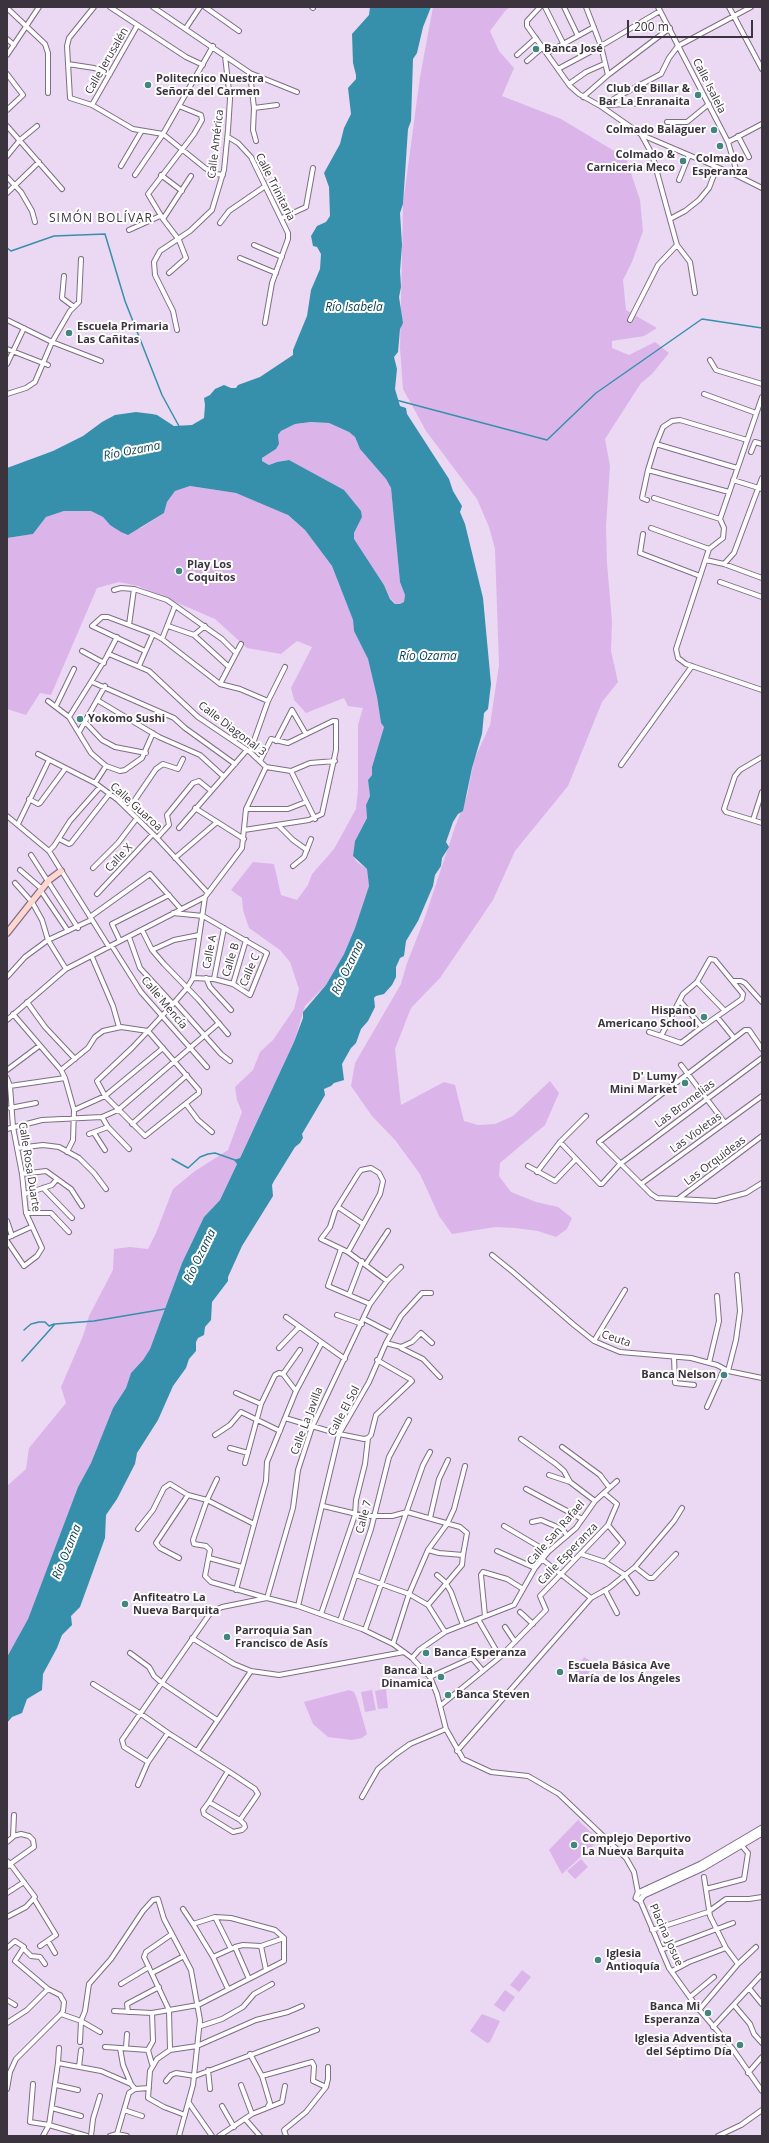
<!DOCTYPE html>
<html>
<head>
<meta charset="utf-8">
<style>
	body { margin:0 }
	#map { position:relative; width:769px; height:2143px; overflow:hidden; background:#ebd8f3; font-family:"Open Sans",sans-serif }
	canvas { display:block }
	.frame { position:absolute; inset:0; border:8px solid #3b333e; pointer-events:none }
	.scale { position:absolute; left:627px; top:20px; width:126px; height:18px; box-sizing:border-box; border:2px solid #3b333e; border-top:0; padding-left:5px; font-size:12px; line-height:14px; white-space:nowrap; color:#3b333e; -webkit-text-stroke:3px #fff; paint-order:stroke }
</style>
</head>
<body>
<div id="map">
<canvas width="769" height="2143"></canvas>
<div class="frame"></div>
<div class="scale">200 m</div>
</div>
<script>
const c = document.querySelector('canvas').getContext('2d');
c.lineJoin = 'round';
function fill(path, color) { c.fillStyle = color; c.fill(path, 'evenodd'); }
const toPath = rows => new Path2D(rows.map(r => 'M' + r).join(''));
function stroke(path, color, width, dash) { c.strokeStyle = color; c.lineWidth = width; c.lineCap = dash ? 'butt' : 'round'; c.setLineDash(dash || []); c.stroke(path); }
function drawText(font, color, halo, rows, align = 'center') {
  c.font = font + ' "Open Sans",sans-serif'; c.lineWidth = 4; c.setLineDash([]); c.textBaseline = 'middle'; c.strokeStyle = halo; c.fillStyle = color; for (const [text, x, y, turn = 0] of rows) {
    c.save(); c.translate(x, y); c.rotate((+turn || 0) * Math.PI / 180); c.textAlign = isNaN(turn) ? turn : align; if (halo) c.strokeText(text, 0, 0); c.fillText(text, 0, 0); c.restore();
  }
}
fill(toPath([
	[433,7,510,7,505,11,490,31,499,51,514,68,502,96,561,119,626,158,640,200,643,231,632,262,623,280,626,310,657,328,644,336,612,341,612,348,629,355,655,342,669,353,652,374,641,383,605,439,610,466,606,526,607,563,612,621,611,651,618,682,602,702,568,786,515,851,493,900,440,978,411,1008,395,1049,401,1105,444,1082,455,1085,464,1121,478,1125,495,1124,513,1116,550,1081,559,1093,545,1125,500,1163,499,1176,511,1192,536,1202,558,1207,572,1218,567,1229,556,1237,538,1231,515,1228,495,1227,452,1234,439,1216,420,1174,395,1140,372,1116,351,1086,355,1063,401,984,407,963,424,920,455,827,467,796,474,760,490,725,499,665,495,549,489,527,477,499,426,431,403,389,400,348,403,204,420,77],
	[311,422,329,423,349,432,355,437,360,449,386,479,391,488,400,582,405,595,404,602,400,605,396,604,390,598,384,585,353,539,354,533,362,517,305,470,289,460,277,462,269,465,262,461,262,458,276,449,279,444,278,435,281,431,295,424],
	[190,486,236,493,284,512,305,530,332,566,353,620,354,631,368,659,377,697,381,723,384,727,372,767,372,775,368,780,370,796,366,805,367,818,355,841,353,856,357,862,367,869,369,886,355,928,344,954,326,985,305,1006,294,1042,220,1200,204,1217,182,1263,150,1349,143,1360,131,1373,126,1388,113,1408,91,1463,78,1487,28,1619,7,1657,7,1486,26,1469,29,1448,66,1403,61,1387,83,1336,89,1316,113,1270,114,1249,130,1247,148,1249,156,1233,173,1189,195,1171,228,1150,242,1112,237,1100,235,1087,253,1070,260,1052,273,1040,294,1009,299,989,290,962,280,950,249,928,243,910,242,898,231,890,253,862,274,864,281,895,297,900,308,885,312,874,334,849,356,809,358,789,358,725,363,708,348,706,344,698,306,713,294,700,291,688,312,647,297,641,281,654,247,648,215,619,138,586,119,582,97,588,51,695,40,693,26,715,7,709,7,538,33,534,46,517,64,511,91,511,103,517,110,525,141,528,164,513,167,502,175,491],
	[584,1657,594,1663,584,1682,573,1676],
	[386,1689,388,1708,378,1709,375,1691],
	[349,1690,354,1692,357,1699,367,1734,362,1738,352,1740,328,1737,313,1724,304,1702],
	[372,1690,376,1710,365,1712,361,1692],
	[578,1820,599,1840,562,1874,549,1850],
	[581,1859,588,1867,575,1879,567,1871],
	[522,1970,531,1977,519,1992,510,1985],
	[505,1990,515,1997,504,2012,494,2005],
	[482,2014,500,2021,490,2042,487,2043,470,2031]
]), '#dbb5ea');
fill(toPath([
	[370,7,431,7,423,27,417,53,413,59,411,121,408,129,403,204,400,213,402,245,400,271,401,287,399,297,403,323,400,329,398,352,394,357,397,369,395,389,400,406,406,408,407,414,449,479,453,491,462,506,460,512,465,524,483,598,491,684,488,709,484,713,482,734,472,768,463,811,458,814,453,822,446,842,449,847,442,858,441,866,435,875,433,886,418,921,406,941,404,956,400,958,396,967,396,977,392,985,384,994,376,996,374,998,375,1007,368,1021,361,1029,356,1043,351,1048,342,1064,344,1080,334,1083,331,1086,324,1089,325,1095,302,1134,303,1138,300,1143,295,1147,274,1181,272,1185,273,1196,242,1246,228,1277,228,1281,212,1302,211,1320,205,1327,204,1335,198,1338,196,1342,196,1351,189,1359,186,1368,173,1386,158,1420,137,1453,135,1464,117,1499,106,1515,105,1538,84,1596,80,1607,71,1616,72,1625,62,1635,57,1648,43,1674,42,1690,27,1699,22,1713,12,1717,7,1723,7,1657,28,1619,78,1487,91,1463,113,1408,126,1388,131,1373,143,1360,150,1349,182,1263,204,1217,220,1200,237,1164,234,1160,240,1158,294,1042,303,1018,303,1012,326,985,344,954,355,928,369,886,367,869,353,856,355,841,367,818,366,805,370,796,368,780,372,775,372,767,384,727,381,723,377,697,368,659,354,631,353,620,332,566,305,530,288,515,236,493,190,486,175,491,167,502,164,513,128,535,121,532,110,525,103,517,91,511,64,511,46,517,33,534,7,538,7,468,53,451,83,436,102,422,115,415,136,412,152,414,157,415,174,426,192,425,204,418,205,405,204,398,210,395,215,389,224,385,231,388,236,388,238,385,260,377,293,355,293,350,307,316,311,290,320,269,321,254,317,247,313,246,311,236,317,226,326,222,330,216,329,187,324,173,340,144,344,128,351,114,348,88,356,79,356,75,353,63,352,34,369,15],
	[311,422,329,423,349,432,355,437,360,449,386,479,391,488,400,582,405,595,404,602,400,604,395,604,390,599,384,585,354,539,354,533,362,517,361,511,344,490,289,460,277,462,269,465,262,461,262,458,276,449,279,444,278,435,281,431,295,424]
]), '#3790ab');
stroke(toPath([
	[7,248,11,251,54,236,105,234,125,301,162,395,180,428],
	[396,400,547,440,596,393,702,319,762,328],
	[172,1159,188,1168,200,1157,208,1154,215,1153,235,1160],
	[24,1330,31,1324,39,1322,45,1322,49,1326,54,1324],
	[22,1361,55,1324,94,1321,165,1309]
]), '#3790ab', 1.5);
const minor = toPath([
	[94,7,69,38,67,46,70,98,92,105,133,129,163,134,205,168,216,174,223,175],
	[110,7,186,57,203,65],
	[153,7,250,73,297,92],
	[205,7,239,31],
	[312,7,313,8],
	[540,7,527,21,527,26,570,86,579,94,602,107,642,135,738,176,762,188],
	[545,7,563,43],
	[564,7,578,36],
	[586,7,601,46,608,75],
	[658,7,728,142,738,176],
	[729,7,762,69],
	[7,8,45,44,48,53,48,93],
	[186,28,200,7],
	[7,39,14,45],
	[547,53,594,27],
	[7,55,39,7],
	[517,55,536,38],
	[527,61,543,47],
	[68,64,94,68,110,74],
	[558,69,601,46,660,11],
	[250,73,254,108,253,130,256,141],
	[7,74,23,95,7,110],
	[569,84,586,72,604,64],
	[583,97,608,75,670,28],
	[92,105,137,26],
	[605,105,653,103],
	[602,107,617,97,661,74,669,58,678,46,751,7],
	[254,108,277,105],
	[667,122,687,122,709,104],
	[7,126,62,189],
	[642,136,652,154,677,245],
	[738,136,749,157],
	[228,137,238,143,251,157,288,233,288,239,272,283,265,323],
	[728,142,762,124],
	[7,156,20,140,37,126],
	[121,166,141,132],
	[135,175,163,134,213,46],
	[161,175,182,191],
	[7,177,21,192,32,211,35,222],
	[679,180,689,155],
	[7,193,39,162],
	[282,218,306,207,313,168],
	[163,219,191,176],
	[670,219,685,211,699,200,709,188,717,167],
	[220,223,229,211,264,187],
	[129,230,160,216],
	[254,245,282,257],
	[677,245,690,262,695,293],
	[240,258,276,273],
	[169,273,186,258,179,240,163,219,148,194,194,134,202,120,201,115,179,106],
	[64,276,62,298,74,307],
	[7,320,52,342,101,361],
	[630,320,658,265,677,245],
	[177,330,173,311,155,275,154,262,160,251,190,231,212,210,224,170,228,130,230,99,225,56],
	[7,349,48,365],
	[710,360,716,370,762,384],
	[7,364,24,328],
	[7,394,26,388,35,382,52,342,70,311,79,302,81,259],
	[704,394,756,413],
	[656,444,737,468],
	[751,452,755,442,762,444],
	[733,480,762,489],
	[729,492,648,470,656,444,663,427,672,421,680,420,747,440],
	[654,498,720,519],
	[647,500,642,498,648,470],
	[651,528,709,549,676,649,678,658,686,664,762,690],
	[643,534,640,553,700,576],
	[709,549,723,538,724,528,720,519,762,397],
	[706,560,724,564,762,578],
	[724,564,734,553,762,478],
	[720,582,762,597],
	[114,590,121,588,134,589,167,600,222,639,236,653],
	[129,625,134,589],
	[168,626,194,635,205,626],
	[194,635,229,667],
	[162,639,175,606],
	[82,651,104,663],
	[145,651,92,626,102,617,108,617,153,634,162,639,220,684,240,689,268,701],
	[109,654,149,671,198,717,250,752,266,767,291,771,310,763,335,761],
	[139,666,153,634],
	[92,682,174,718,185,728,235,764],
	[220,684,241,644],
	[97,700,159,737,200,755,223,776],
	[48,701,69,717,91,753,106,766,120,771,125,770,142,758,153,733],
	[56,706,74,669],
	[69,717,106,658,117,637],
	[85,722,102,740,115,747,146,753],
	[79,732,105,686],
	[276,741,292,710,306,734],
	[250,752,268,701,285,667],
	[38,754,95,783,118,800,157,838,207,892],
	[762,757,740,770,735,776,724,809,726,812,762,823],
	[621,765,692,666],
	[291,771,315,819],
	[95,783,106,766],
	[29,799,38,804,40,803,65,769],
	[195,808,244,839],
	[246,809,288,809,306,802],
	[128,810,156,769,163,764,178,769,183,759],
	[7,816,49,851,109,947],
	[753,820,762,792],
	[18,824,49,760],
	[278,825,293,840,307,850],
	[179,828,247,750],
	[244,830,309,820,322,814,336,750,336,721,333,721,288,743,271,739,260,761],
	[157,838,169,825,167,815,193,783,199,781,210,790],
	[59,839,69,844,71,843,110,793],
	[49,851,54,846,70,821,100,787],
	[31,855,78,928],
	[175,858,216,823],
	[293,866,304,857,311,839],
	[93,868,118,843,137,818],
	[20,870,42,889],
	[15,883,32,902,42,920,48,940,66,969],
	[41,891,68,931],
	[97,894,153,834],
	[173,913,203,916,267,953,250,995,233,984,214,979,193,978],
	[90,917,150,874,180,908],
	[142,930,152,950,164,964,199,1000,228,1034],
	[129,937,140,968,173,1004],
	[120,941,112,924,169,895],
	[112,946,141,992,207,1067],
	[152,950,174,940,199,935],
	[92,957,113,1006,119,1027],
	[7,977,25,957,48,940,91,920],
	[206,978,210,987,231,1010],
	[214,979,224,928],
	[733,981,741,981,745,983,762,1002],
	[697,982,725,1011],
	[233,984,246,940],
	[680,1001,702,1027,742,999,743,994,715,960,710,959,697,982,683,994,661,1036,681,1043,702,1027],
	[27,1002,45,1027,75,1059],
	[175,1002,221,1054,230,1061],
	[13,1014,61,1070,65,1078,74,1110,73,1140,67,1152],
	[717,1017,734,1038],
	[7,1020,66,969,205,897,242,848,246,809,266,767],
	[649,1032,661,1036],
	[762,1049,749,1030,745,1030,599,1142,651,1194,657,1198,716,1201,746,1193,762,1183],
	[681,1065,725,1123],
	[7,1070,39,1046],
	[61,1070,88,1048,95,1037,103,1031,121,1027,148,1031,199,1090,199,1093,145,1136,105,1096,97,1081,132,1048,148,1031,173,1004,187,988,193,978,205,897],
	[7,1078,10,1086,13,1127,22,1174,26,1213,42,1248,37,1256,24,1266,7,1241],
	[10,1086,65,1078],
	[186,1104,198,1120,212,1132],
	[10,1108,36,1103],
	[74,1110,105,1096,163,1048],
	[102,1117,108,1127,129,1149],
	[132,1124,187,1075],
	[7,1129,42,1120,102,1117,118,1110,219,1023],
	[94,1133,105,1150],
	[89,1134,108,1127],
	[560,1142,600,1184,602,1184,620,1164,762,1058],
	[17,1148,43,1145,59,1147,79,1158,94,1173,106,1189],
	[528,1166,555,1181,576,1159],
	[537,1172,560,1142,586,1116],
	[22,1174,46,1171,71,1189,82,1206],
	[641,1184,762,1096],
	[43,1188,72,1218],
	[25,1194,52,1185,57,1179],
	[678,1199,762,1136],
	[338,1207,363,1224],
	[26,1213,51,1213,69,1232],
	[7,1221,12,1236],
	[7,1238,31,1227],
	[341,1249,328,1286,370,1304],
	[348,1252,380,1194,383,1181,379,1173,371,1168,361,1170,358,1174,335,1211,330,1227,321,1239,348,1252,387,1281],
	[492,1255,513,1272,574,1325,594,1341,608,1347,620,1352,691,1358,717,1365,728,1371,762,1378],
	[366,1264,388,1231],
	[349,1295,362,1261],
	[337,1315,362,1324],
	[286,1317,345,1359],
	[364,1319,391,1333],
	[594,1341,625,1290],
	[386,1343,401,1347,412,1342,421,1333,432,1343],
	[279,1348,299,1327],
	[401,1348,423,1359,440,1377],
	[674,1357,675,1383,694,1385],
	[709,1363,719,1321,717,1296],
	[728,1371,736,1340,740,1311,737,1275],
	[283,1374,300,1350],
	[236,1393,261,1404],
	[707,1407,724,1369],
	[285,1418,339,1434,364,1439,368,1438,371,1435,376,1415,412,1381,410,1379,377,1360],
	[215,1435,230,1425,241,1412,280,1431],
	[521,1439,556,1464,564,1471,570,1482,595,1501],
	[562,1447,600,1475,609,1487],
	[230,1448,248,1453],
	[245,1463,261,1404,275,1375,279,1373,283,1374,296,1391],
	[549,1475,570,1482],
	[217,1479,207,1500,193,1540,194,1544,206,1546,210,1550,205,1576,211,1582,267,1598,293,1508,298,1470,312,1427,370,1304,387,1281,401,1267],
	[526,1489,582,1519],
	[323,1506,365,1516,392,1516,407,1512,460,1527,467,1533,463,1555],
	[430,1518,439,1479,448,1460],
	[532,1522,541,1520,555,1526,564,1531,567,1536],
	[504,1526,548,1552],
	[138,1529,153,1510,164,1488,170,1484,188,1495,207,1500,254,1524],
	[497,1551,535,1568],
	[581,1554,605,1562,625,1575,637,1593],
	[179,1558,160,1548,156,1543,188,1495],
	[209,1558,242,1567],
	[543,1560,591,1598],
	[605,1562,623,1543,608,1525],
	[635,1567,649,1578,653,1578,676,1554],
	[356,1575,409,1594,428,1605,445,1632],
	[437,1575,445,1582,451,1592,463,1625],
	[236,1590,266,1481,267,1462,296,1391,321,1344],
	[605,1590,617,1613],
	[428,1605,462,1565,463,1555,439,1553,428,1550],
	[298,1606,339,1434,369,1382,386,1343,401,1316,422,1293,431,1293],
	[520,1612,533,1624],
	[321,1614,355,1515,356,1500,365,1464,368,1438],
	[485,1616,481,1575,483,1572,507,1579,523,1589],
	[478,1619,500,1657],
	[340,1621,371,1529,389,1457,409,1420],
	[505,1627,515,1642],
	[365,1630,423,1465,430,1452],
	[192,1638,234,1664,251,1671,279,1675,404,1652],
	[393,1644,409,1594,428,1550,447,1524,454,1509,465,1466],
	[130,1653,149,1667,154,1676,162,1683,217,1720],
	[412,1658,419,1650,445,1632,514,1605,535,1568,548,1552,576,1528,595,1501,617,1481],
	[430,1677,472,1658,483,1671],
	[93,1684,141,1714,168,1733,228,1771,255,1789,258,1794,240,1820,209,1802,228,1771],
	[440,1706,500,1657,546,1610,540,1596,608,1525,617,1504,604,1493],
	[197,1751,251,1671],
	[457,1751,591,1598,609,1588,635,1567,674,1521,682,1508],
	[148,1762,124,1747,122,1740,211,1612,222,1607,267,1598,298,1606,362,1629,393,1644,412,1658,430,1677,437,1694,446,1729,463,1759,491,1772,528,1776,559,1794,626,1858,634,1872,638,1893],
	[138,1785,148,1762,168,1733],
	[362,1797,378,1769,396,1754,410,1744,446,1729],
	[209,1802,203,1810,204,1814,233,1832,242,1830,245,1827,244,1824,240,1820],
	[7,1842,13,1837,14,1815],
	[7,1861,10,1864,34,1847,33,1840,29,1836,21,1834,13,1836],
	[7,1866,11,1865,35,1897,26,1907,7,1917],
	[706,1889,744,1879,748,1853,742,1846],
	[7,1893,24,1882],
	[34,1899,56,1935,40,1946],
	[640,1900,669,1968,697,2007,732,2048,762,2091],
	[183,1909,193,1924],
	[652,1930,708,1912,726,1899,749,1899,762,1897],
	[48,1941,55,1953],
	[261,1946,284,1938],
	[7,1948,15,1941,24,1947,15,1961,48,1989,60,1995,64,2002,63,2011,61,2014,16,2059,10,2072,7,2089],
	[24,1949,31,1956,40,1957,45,1964],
	[661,1950,733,1923],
	[213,1957,193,1924,215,1917,231,1949],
	[738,1964,756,1947],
	[672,1971,689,1962,726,1948],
	[152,1973,184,1956],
	[249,1979,235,1947,243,1945,261,1946,266,1970],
	[121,1984,149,1967],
	[749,1988,762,2004],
	[228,1989,213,1957,233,1948],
	[690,1997,714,1977],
	[7,2000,15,2005],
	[734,2005,750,2024,754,2034,762,2043],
	[699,2010,738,1964,726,1948,710,1916,704,1877],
	[114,2011,152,2013,198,2005,284,1961,284,1938,275,1930,231,1918,215,1917],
	[128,2012,127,2004,159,1987],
	[152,2013,153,2041,148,2050,152,2064],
	[61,2014,81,2021,85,2011,89,1984,111,1959,143,1911,153,1900,158,1899,164,1919,191,1970,200,2020,193,2085,179,2136],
	[7,2023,27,2010,48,1989],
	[201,2026,222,2019,243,2007,254,1994,272,1984],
	[713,2027,762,1974],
	[80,2042,81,2021,100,2032],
	[105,2047,120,2048],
	[126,2048,127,2034],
	[148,2050,120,2048,123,2065,131,2084,135,2089,149,2088],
	[170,2050,169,2010,144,1957,146,1952,172,1934],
	[58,2063,59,2048],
	[79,2067,81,2050],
	[208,2070,210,2089],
	[748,2073,762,2057],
	[262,2076,312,2062,314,2066,313,2081,326,2087,328,2079,328,2067],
	[166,2081,171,2075,176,2073,195,2076,317,2030],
	[33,2084,30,2122,49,2125,87,2136],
	[56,2085,78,2090],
	[241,2085,252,2114],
	[189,2103,212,2136],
	[222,2106,234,2127],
	[52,2108,81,2116],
	[267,2108,282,2102,285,2086],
	[124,2110,142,2116],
	[185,2115,164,2107,148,2098,150,2071,157,2059,170,2050,197,2046,256,2020,288,2012,302,2006],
	[246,2120,260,2136],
	[117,2134,129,2093,135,2089],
	[43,2136,49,2125,58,2063,101,2071,131,2084],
	[91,2136,93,2119,100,2096],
	[110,2136,117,2134,127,2136],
	[219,2136,252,2114,267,2108,270,2103,262,2076,250,2054],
	[286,2136,284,2130,306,2112,326,2087],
	[718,2136,741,2125,762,2110]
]);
const tertiary = toPath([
	[644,1895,640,1900,636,1898,638,1893,701,1864,762,1828],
	[644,1895,703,1868,762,1833]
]);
const secondary = toPath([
	[7,933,49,880,61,871]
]);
stroke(minor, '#7f6d85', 6);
stroke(tertiary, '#7f6d85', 7);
stroke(secondary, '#7f6d85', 8);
stroke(minor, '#fff', 4);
stroke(tertiary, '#fff', 5);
stroke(secondary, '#ffd7ce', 5.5);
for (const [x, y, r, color] of [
	[536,49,4,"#41877e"],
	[148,85,4,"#41877e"],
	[698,95,4,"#41877e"],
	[714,130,4,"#41877e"],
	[720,146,4,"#41877e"],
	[683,161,4,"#41877e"],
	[69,333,4,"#41877e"],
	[179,571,4,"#41877e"],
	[80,719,4,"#41877e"],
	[704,1017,4,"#41877e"],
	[685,1083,4,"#41877e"],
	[724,1375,4,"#41877e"],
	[125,1604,4,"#41877e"],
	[227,1637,4,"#41877e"],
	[426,1653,4,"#41877e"],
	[560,1672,4,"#41877e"],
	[441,1677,4,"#41877e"],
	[448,1695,4,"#41877e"],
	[574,1845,4,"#41877e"],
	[598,1960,4,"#41877e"],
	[708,2013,4,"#41877e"],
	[740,2045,4,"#41877e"]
]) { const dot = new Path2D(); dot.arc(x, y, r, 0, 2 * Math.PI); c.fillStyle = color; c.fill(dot); stroke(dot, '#fff', 1.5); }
drawText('bold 11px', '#3b333e', '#fff', [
	["Banca José",544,49],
	["Politecnico Nuestra",156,79],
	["Señora del Carmen",156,92],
	["Club de Billar &",690,89,"right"],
	["Bar La Enranaita",690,102,"right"],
	["Colmado Balaguer",706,130,"right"],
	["Colmado &",675,155,"right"],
	["Carniceria Meco",675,168,"right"],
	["Colmado",720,159,"center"],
	["Esperanza",720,172,"center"],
	["Escuela Primaria",77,327],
	["Las Cañitas",77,340],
	["Play Los",187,565],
	["Coquitos",187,578],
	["Yokomo Sushi",88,719],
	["Hispano",696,1011,"right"],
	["Americano School",696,1024,"right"],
	["D' Lumy",677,1077,"right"],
	["Mini Market",677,1090,"right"],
	["Banca Nelson",716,1375,"right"],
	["Anfiteatro La",133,1598],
	["Nueva Barquita",133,1611],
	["Parroquia San",235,1631],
	["Francisco de Asís",235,1644],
	["Banca Esperanza",434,1653],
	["Escuela Básica Ave",568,1666],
	["María de los Ángeles",568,1679],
	["Banca La",433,1671,"right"],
	["Dinamica",433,1684,"right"],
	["Banca Steven",456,1695],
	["Complejo Deportivo",582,1839],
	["La Nueva Barquita",582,1852],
	["Iglesia",606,1954],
	["Antioquía",606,1967],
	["Banca Mi",700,2007,"right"],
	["Esperanza",700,2020,"right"],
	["Iglesia Adventista",732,2039,"right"],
	["del Séptimo Día",732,2052,"right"]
], 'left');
drawText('11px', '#3b333e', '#fff', [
	["Calle Jerusalén",107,61,-60],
	["Calle Isalela",709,86,63],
	["Calle América",216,144,-83],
	["Calle Trinitaria",275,187,63],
	["Calle Diagonal 3",232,729,37],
	["Calle Guaroa",136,807,42],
	["Calle X",119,858,-47],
	["Calle A",210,952,-79],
	["Calle B",231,960,-73],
	["Calle C",250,970,-67],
	["Calle Mencía",164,1003,50],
	["Las Bromelias",685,1104,-37],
	["Las Violetas",696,1133,-36],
	["Las Orquideas",715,1161,-37],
	["Calle Rosa Duarte",29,1167,81],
	["Ceuta",616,1339,18],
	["Calle El Sol",344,1411,-62],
	["Calle La Javilla",307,1421,-69],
	["Calle 7",364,1517,-75],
	["Calle San Rafael",556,1533,-49],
	["Calle Esperanza",568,1554,-46],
	["Placina Josue",666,1935,66]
]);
c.letterSpacing = '1px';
drawText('12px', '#3b333e', '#fff', [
	["SIMÓN BOLÍVAR",101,219]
]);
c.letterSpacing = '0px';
drawText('italic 12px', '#073e4c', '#fff', [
	["Río Isabela",354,308],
	["Río Ozama",132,451,-11],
	["Río Ozama",428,657],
	["Río Ozama",348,968,-64],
	["Río Ozama",200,1256,-64],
	["Río Ozama",67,1552,-68]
]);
</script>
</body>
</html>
